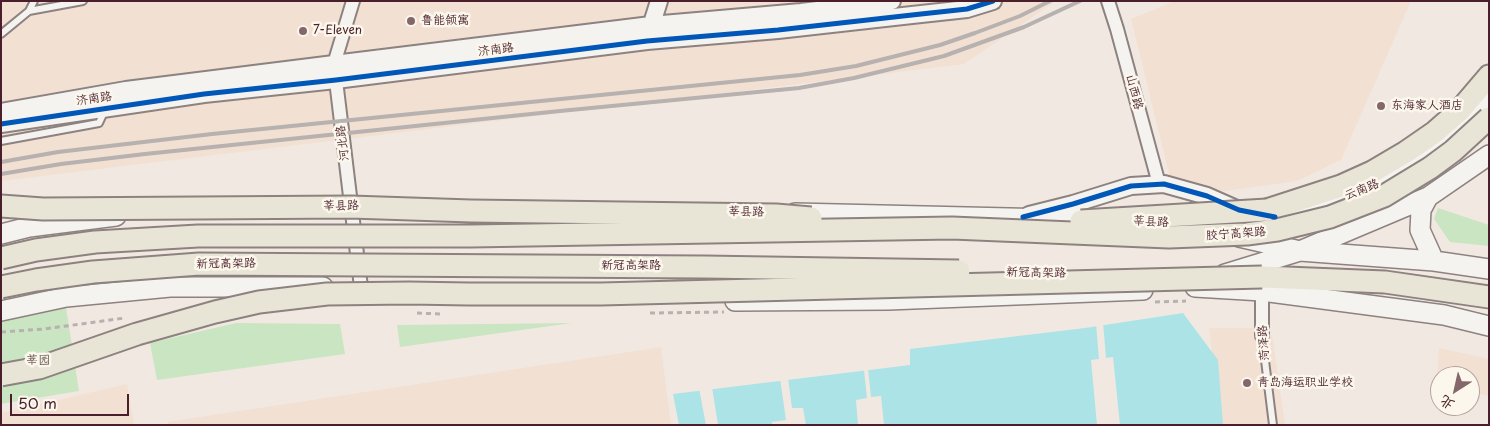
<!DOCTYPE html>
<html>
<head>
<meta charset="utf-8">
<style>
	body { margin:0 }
	#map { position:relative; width:1490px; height:426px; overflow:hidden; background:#f1e9e1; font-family:"Playpen Sans","LXGW WenKai TC",sans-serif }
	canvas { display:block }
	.frame { position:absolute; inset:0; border:2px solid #4a1f2b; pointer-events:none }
	.north { position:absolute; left:1430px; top:366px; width:50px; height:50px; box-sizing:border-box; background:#fbf7ec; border:1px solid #b4a19f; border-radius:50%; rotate:215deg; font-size:14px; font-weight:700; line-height:20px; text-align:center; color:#4a1f2b }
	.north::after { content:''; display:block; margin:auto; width:18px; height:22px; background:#84666b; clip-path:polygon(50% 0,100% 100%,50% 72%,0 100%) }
	.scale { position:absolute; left:10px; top:394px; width:119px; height:22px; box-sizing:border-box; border:2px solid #4a1f2b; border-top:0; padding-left:6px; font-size:15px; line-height:18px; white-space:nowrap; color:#4a1f2b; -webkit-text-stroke:4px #fbf7ec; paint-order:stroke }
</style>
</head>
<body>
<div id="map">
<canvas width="1490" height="426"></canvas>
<div class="frame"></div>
<div class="north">北</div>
<div class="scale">50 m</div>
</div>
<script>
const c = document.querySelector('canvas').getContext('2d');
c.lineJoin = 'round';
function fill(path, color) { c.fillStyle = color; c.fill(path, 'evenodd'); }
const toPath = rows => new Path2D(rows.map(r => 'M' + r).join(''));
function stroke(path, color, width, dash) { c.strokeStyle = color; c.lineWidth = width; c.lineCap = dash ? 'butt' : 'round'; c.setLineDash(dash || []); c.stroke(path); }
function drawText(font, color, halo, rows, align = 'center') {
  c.font = font + ' "Playpen Sans","LXGW WenKai TC",sans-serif'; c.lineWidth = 5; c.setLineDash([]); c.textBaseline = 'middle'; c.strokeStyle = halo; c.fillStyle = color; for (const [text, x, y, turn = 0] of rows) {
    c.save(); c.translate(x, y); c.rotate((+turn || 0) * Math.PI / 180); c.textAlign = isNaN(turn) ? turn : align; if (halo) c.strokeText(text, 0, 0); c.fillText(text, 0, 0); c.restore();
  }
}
fill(toPath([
	[1,1,1056,1,964,64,1,181],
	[1175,1,1411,1,1341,160,1297,181,1175,198,1131,19],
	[1209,328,1268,328,1273,340,1285,425,1220,425],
	[661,347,671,425,168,425,167,422],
	[1439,348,1489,359,1489,396,1470,392,1470,376,1440,376,1440,384,1437,383],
	[127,384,134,425,1,425,1,413]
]), '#f2e0d3');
fill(toPath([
	[1438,208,1489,225,1489,246,1450,242,1434,219],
	[65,301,79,391,1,404,1,320],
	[236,323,340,324,345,354,157,380,150,343],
	[572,323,400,347,397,325]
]), '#cae5c1');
fill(toPath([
	[1183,313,1218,360,1223,425,679,425,673,394,910,365,910,349,1085,328]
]), '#ace3e6');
fill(toPath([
	[1103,323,1106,358,1113,357,1120,425,1097,425,1091,360,1099,359,1096,324],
	[868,369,871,397,881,396,884,425,858,425,856,400,867,398,864,370],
	[780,378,788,378,792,408,803,408,806,425,772,425,772,422,786,420],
	[712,387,718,425,706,425,699,388]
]), '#f1e9e1');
const service = toPath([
	[29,11,83,1],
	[1,34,29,11,34,1],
	[1,141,99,123,105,110],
	[1262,336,1273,425]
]);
const minor = toPath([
	[353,1,334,64,361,287],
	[1108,1,1117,29,1159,184],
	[1262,336,1262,291]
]);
const tertiary = toPath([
	[649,33,659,1],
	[1,112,126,90,334,64,651,25,801,12,892,1],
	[1,124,204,94,336,80,647,41,778,30,912,15,967,9,993,1],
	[1029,215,1073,204,1131,186,1164,184,1207,196,1241,211]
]);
const secondary = toPath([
	[1428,197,1421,210,1420,230,1434,261],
	[795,213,1095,220],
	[1212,228,1275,217,1325,204,1380,184,1435,149,1474,112,1489,94],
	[1,234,29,227,116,216],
	[1239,237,1300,251,1434,261,1489,269],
	[1225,274,1300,251,1428,197,1489,155],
	[1195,287,1262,291,1444,315,1489,326],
	[735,301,888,300,1143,290],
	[1,311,66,297,170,287,323,287]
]);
const trunk = toPath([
	[1267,210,1341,186,1372,172,1406,152,1435,132,1460,110,1489,76],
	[1262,277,1385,282,1489,297]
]);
stroke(service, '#8d8280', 10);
stroke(minor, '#8d8280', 16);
stroke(tertiary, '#8d8280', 20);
stroke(secondary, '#8d8280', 22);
stroke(trunk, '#8d8280', 25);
stroke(toPath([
	[1155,302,1186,301],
	[417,313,440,314],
	[650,313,724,312],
	[1,332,44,329,125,318]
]), '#b7b1af', 3, [5, 4]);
stroke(service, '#f5f3ef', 6);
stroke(minor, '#f5f3ef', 12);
stroke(tertiary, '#f5f3ef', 16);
stroke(secondary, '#f5f3ef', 19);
stroke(trunk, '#e8e5d6', 21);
stroke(toPath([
	[1,162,58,152,212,134,800,75,856,66,940,45,975,33,1020,16,1050,1],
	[1,174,61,164,145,154,560,111,799,88,854,78,944,56,1024,27,1080,1]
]), '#b7b1af', 4);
const trunkBridge = toPath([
	[1,206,43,209,351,207,471,211,776,215,811,218],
	[1081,221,1267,210],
	[1,258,36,250,95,242,198,236,471,236,952,228,1169,237,1247,234,1277,230,1330,217,1384,196,1430,168,1453,151,1489,118],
	[1,287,36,280,93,272,199,264,705,267,959,271],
	[1,375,39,368,137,334,215,312,259,302,327,294,409,293,469,294,601,294,1262,277]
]);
stroke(trunkBridge, '#8d8280', 25, []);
stroke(trunkBridge, '#e8e5d6', 21);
stroke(toPath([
	[1,124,204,94,336,80,647,41,778,30,912,15,967,9,993,1],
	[1023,217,1073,204,1131,186,1164,184,1207,196,1239,210,1275,217]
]), '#0057b8', 5);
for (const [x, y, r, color] of [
	[411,21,5,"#84666b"],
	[303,31,5,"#84666b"],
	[1381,106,5,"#84666b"],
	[1247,383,5,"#84666b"]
]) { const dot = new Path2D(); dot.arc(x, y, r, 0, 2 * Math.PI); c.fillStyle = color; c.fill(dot); stroke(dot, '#fbf7ec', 2); }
drawText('12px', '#4a1f2b', '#fbf7ec', [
	["鲁能领寓",421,21],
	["7-Eleven",313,31],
	["东海家人酒店",1391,106],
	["青岛海运职业学校",1257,383]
], 'left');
drawText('12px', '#4a1f2b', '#fbf7ec', [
	["济南路",496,50,-7],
	["山西路",1134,92,75],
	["济南路",94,99,-8],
	["河北路",343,143,-97],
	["云南路",1362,190,-22],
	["莘县路",341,206,-1],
	["莘县路",746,212,1],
	["莘县路",1151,222,3],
	["胶宁高架路",1236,234,-4],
	["新冠高架路",226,264,-1],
	["新冠高架路",631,266],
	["新冠高架路",1036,273,1],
	["菏泽路",1264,343,-94]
]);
drawText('12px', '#62504a', '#fbf7ec', [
	["莘园",38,361]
]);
</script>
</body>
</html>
